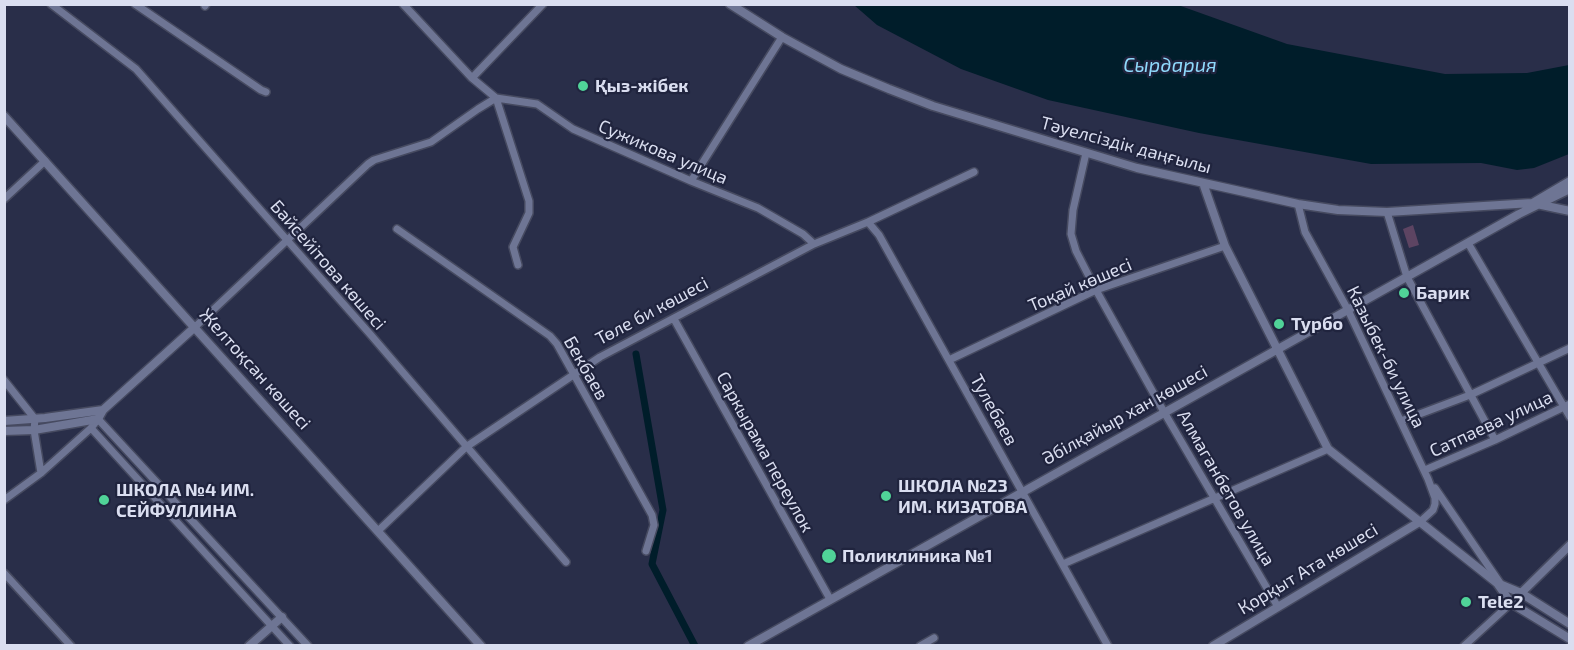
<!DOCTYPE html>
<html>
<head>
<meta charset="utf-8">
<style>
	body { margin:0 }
	#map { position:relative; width:1574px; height:650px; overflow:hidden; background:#292e49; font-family:"Exo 2",sans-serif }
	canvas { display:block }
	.frame { position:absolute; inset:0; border:6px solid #dadef0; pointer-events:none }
</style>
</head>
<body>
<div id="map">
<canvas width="1574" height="650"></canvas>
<div class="frame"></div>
</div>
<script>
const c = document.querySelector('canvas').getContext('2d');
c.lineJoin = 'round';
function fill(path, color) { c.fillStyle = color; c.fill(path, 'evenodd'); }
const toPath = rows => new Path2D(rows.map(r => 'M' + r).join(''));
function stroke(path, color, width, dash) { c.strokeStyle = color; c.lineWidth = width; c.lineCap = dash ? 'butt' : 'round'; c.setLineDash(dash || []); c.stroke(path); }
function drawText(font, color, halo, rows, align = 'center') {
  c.font = font + ' "Exo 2",sans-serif'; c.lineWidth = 4.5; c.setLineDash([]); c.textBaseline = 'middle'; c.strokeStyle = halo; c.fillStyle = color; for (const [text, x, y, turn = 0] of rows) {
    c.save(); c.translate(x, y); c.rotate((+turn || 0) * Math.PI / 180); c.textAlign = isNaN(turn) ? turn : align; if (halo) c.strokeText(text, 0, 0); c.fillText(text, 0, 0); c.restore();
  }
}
fill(toPath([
	[1413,225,1419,245,1409,248,1403,229]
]), '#5d4462');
fill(toPath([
	[854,5,1178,5,1287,44,1445,74,1527,73,1569,65,1569,154,1534,168,1517,170,1481,163,1371,164,1199,133,1048,100,961,69,877,25]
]), '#001d2a');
stroke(toPath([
	[636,354,663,510,652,564,695,646]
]), '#001d2a', 7);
const minor = toPath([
	[51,4,136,69,370,334,566,562],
	[135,4,261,90,266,92],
	[403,4,472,78,496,98],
	[205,6,206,4],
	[472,78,543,4],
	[496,98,537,104,573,129,691,181,758,208,803,234,814,244],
	[496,98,529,201,529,213,513,247,518,265],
	[1086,153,1073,210,1071,234,1076,251,1096,290,1164,412,1278,607],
	[691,181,782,37],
	[4,199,45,161],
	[1298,204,1305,232,1348,310,1428,479,1435,498,1435,504,1433,510,1421,521],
	[1387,212,1407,277,1495,440],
	[868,222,879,235,1108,646],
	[397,229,550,336,557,344,652,515,654,525,646,551],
	[1468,243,1570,417],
	[674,319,830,599],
	[195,327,368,164,374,160,431,142,478,109,496,98],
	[949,360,1096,290,1225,246],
	[4,380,35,419,34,430,41,473],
	[1401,421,1470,395,1570,348],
	[91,428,290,646],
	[1425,470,1495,440,1570,404],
	[1435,488,1500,583],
	[4,500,41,473,91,428,98,419,308,646],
	[379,530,466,447,600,357,814,244,868,222,974,172],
	[1063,564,1328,449],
	[4,573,71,646],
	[920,646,934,638],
	[1464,646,1511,603]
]);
const tertiary = toPath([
	[730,4,782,37,841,69,889,89,933,106,1137,168,1298,204,1338,210,1387,212,1532,203,1570,211],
	[4,116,481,646],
	[1203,183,1225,246,1328,449,1497,583,1511,603,1570,639],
	[1531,204,1570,181],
	[4,421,45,418,103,410],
	[4,431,34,430,98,419,103,410,195,327],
	[1497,583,1521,593,1570,624],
	[1511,603,1570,545],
	[249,646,282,617],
	[748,646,1519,214,1570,189],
	[1213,646,1421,521]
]);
stroke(minor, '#464a60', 10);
stroke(tertiary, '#464a60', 11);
stroke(minor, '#6e7594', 7);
stroke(tertiary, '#6e7594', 8);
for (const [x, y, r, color] of [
	[583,86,6,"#50d398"],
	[1404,293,6,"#50d398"],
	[1279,324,6,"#50d398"],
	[886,496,6,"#50d398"],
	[104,500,6,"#50d398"],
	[829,556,8,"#50d398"],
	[1466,602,6,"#50d398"]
]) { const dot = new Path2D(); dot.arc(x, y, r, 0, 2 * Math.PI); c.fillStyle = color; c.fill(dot); stroke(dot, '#20243e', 2); }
drawText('bold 18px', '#dadef0', '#20243e', [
	["Қыз-жібек",595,86],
	["Барик",1416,293],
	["Турбо",1291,324],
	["ШКОЛА №23",898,486],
	["ИМ. КИЗАТОВА",898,507],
	["ШКОЛА №4 ИМ.",116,490],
	["СЕЙФУЛЛИНА",116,511],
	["Поликлиника №1",842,556],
	["Tele2",1478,602]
], 'left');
drawText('18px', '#dadef0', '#20243e', [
	["Тәуелсіздік даңғылы",1126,145,15],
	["Сужикова улица",663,152,23],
	["Байсейітова көшесі",328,265,49],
	["Тоқай көшесі",1080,285,-23],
	["Төле би көшесі",652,311,-28],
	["Казыбек-би улица",1386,357,64],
	["Бекбаев",586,368,60],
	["Желтоқсан көшесі",255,369,48],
	["Тулебаев",994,410,61],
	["Әбілқайыр хан көшесі",1125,415,-29],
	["Сатпаева улица",1491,424,-25],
	["Саркырама переулок",765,452,61],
	["Алмаганбетов улица",1226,488,60],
	["Қорқыт Ата көшесі",1308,569,-31]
]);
drawText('italic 20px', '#8fd9fb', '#20243e', [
	["Сырдария",1170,65]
]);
</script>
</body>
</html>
